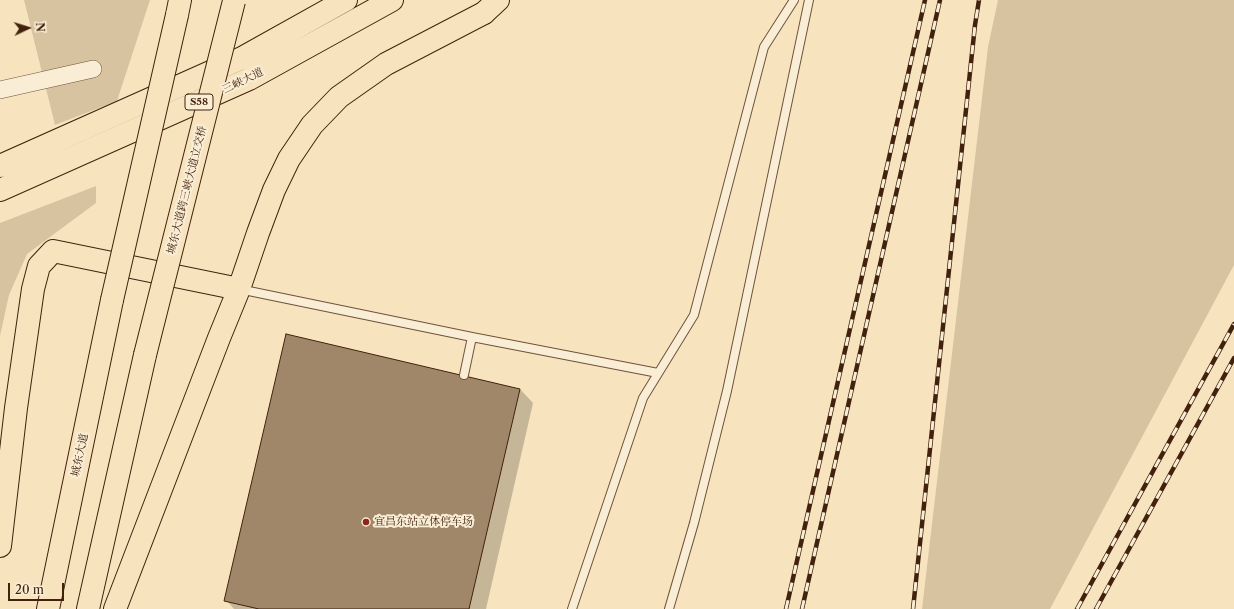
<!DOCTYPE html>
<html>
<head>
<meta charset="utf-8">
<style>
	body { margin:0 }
	#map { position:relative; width:1234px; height:609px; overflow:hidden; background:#f7e4bf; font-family:"Libre Caslon Text",serif }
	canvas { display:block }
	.north { position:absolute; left:8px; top:8px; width:40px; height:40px; -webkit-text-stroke:3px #faedd5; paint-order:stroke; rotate:86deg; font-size:11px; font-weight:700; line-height:16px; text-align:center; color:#42220d }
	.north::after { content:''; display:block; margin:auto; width:14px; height:18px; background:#42220d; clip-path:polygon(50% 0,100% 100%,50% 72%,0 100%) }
	.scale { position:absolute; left:8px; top:583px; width:56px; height:18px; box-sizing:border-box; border:2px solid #42220d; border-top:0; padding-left:5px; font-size:12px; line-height:14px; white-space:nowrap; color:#42220d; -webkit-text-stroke:3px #faedd5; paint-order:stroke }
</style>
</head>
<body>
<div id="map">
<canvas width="1234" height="609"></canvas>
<div class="north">N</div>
<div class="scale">20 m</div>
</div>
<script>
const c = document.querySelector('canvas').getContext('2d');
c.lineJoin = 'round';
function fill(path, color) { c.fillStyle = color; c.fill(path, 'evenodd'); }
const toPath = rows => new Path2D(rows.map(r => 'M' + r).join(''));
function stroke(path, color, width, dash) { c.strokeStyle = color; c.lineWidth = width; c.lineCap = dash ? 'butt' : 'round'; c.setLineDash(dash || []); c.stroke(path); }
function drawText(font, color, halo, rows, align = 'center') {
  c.font = font + ' "Libre Caslon Text","Noto Serif SC",serif'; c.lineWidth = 4; c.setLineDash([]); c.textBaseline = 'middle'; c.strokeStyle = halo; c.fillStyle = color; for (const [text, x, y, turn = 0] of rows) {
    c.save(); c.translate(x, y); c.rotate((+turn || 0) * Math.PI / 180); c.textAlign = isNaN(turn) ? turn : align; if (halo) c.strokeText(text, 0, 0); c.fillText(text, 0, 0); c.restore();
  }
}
fill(toPath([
	[24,0,150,0,117,101,55,125],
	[998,0,1234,0,1234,265,1050,609,922,609,988,47],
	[96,186,96,203,27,254,9,295,0,336,0,223]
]), '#d8c3a1');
fill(toPath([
	[287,335,520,389,533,403,486,609,234,609,226,600]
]), '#0003');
const building = toPath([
	[286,334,520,389,469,609,259,609,224,601,286,334]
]);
fill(building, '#a0876a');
stroke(building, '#42220d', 1);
const service = toPath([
	[239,289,472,337,658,373],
	[464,375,472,337],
	[572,609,643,398,694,315,764,47,794,0],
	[669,609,694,523,727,391,809,0]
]);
const minor = toPath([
	[0,90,93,69]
]);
const primary = toPath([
	[177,15,180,0],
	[239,289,258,233,274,190,289,159,312,125,339,97,386,64,484,13],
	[0,546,16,408,33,289,39,266,53,251,239,289,219,338,115,609],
	[48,609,112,300],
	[88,609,145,355]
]);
const motorway = toPath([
	[484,13,498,0],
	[0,166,242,58,346,0],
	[0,190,249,79,392,0]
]);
stroke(service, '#6f523a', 10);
stroke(minor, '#6f523a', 18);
stroke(primary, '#42220d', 24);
stroke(motorway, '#42220d', 24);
stroke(service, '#faedd5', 8);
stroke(minor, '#faedd5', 17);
stroke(primary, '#f7e4bf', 22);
stroke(motorway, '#f7e4bf', 22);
const rail = toPath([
	[786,609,925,0],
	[802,609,940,0],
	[913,609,975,25,979,0],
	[1077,609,1234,324],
	[1096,609,1234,358]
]);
stroke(rail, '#42220d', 4.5);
stroke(rail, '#faedd5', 3, [9]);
const primaryBridge = toPath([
	[112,300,177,15],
	[145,355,234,1]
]);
stroke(primaryBridge, '#42220d', 24, []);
stroke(primaryBridge, '#f7e4bf', 22);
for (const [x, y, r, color] of [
	[366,522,4,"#8f2418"]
]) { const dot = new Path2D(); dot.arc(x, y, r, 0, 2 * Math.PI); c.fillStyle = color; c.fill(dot); stroke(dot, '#faedd5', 1.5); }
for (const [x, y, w] of [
	[199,102,28]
]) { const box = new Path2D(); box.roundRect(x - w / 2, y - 8, w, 16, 3); c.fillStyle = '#faedd5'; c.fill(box); stroke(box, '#42220d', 1); }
drawText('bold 10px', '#42220d', null, [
	["S58",199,102]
]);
drawText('11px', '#42220d', '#faedd5', [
	["三峡大道",243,81,-26],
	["城东大道跨三峡大道立交桥",187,190,-76],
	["城东大道",80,455,-78]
]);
drawText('11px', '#42220d', '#faedd5', [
	["宜昌东站立体停车场",374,522]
], 'left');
</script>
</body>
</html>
